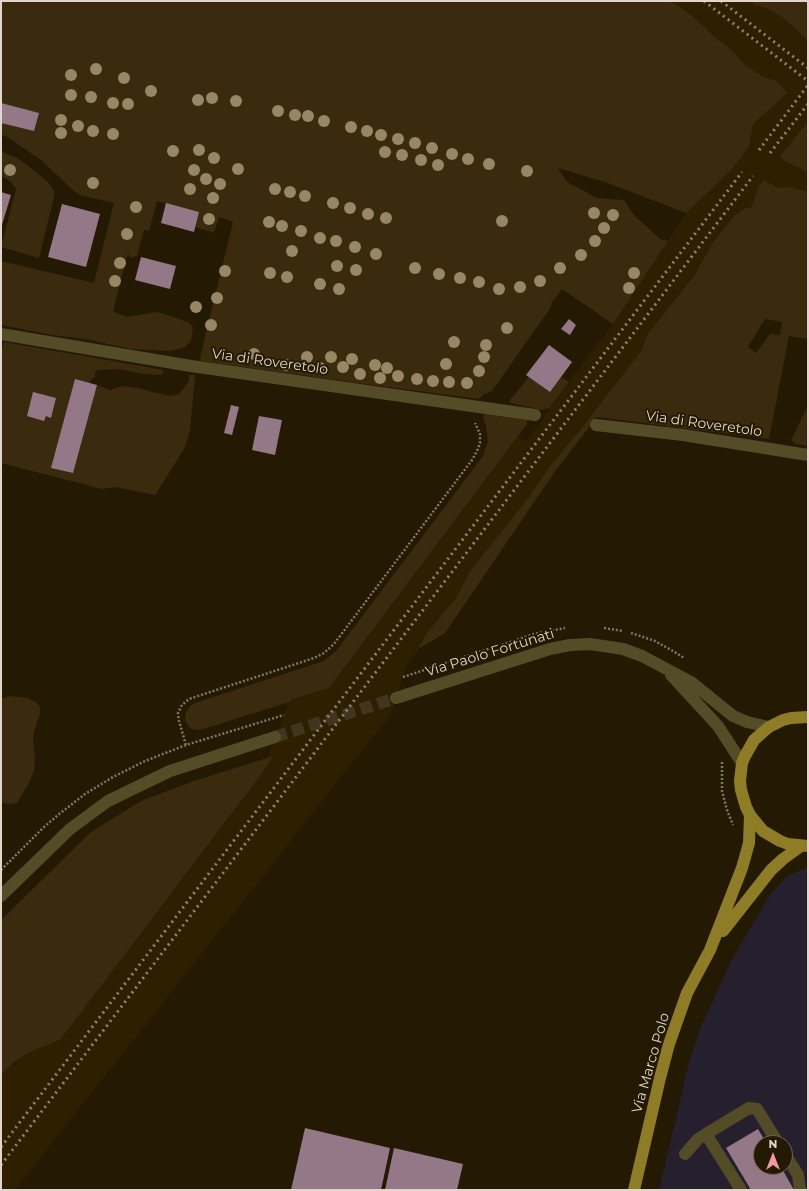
<!DOCTYPE html>
<html>
<head>
<meta charset="utf-8">
<style>
	body { margin:0 }
	#map { position:relative; width:809px; height:1191px; overflow:hidden; background:#241902; font-family:Montserrat,sans-serif }
	canvas { display:block }
	.frame { position:absolute; inset:0; border:2px solid #dfd8ca; pointer-events:none }
	.north { position:absolute; left:753px; top:1135px; width:40px; height:40px; box-sizing:border-box; background:#241902; border:1px solid #6f6552; border-radius:50%; rotate:0deg; font-size:11px; font-weight:700; line-height:16px; text-align:center; color:#dfd8ca }
	.north::after { content:''; display:block; margin:auto; width:14px; height:18px; background:#f49aa6; clip-path:polygon(50% 0,100% 100%,50% 72%,0 100%) }
</style>
</head>
<body>
<div id="map">
<canvas width="809" height="1191"></canvas>
<div class="frame"></div>
<div class="north">N</div>
</div>
<script>
const c = document.querySelector('canvas').getContext('2d');
c.lineJoin = 'round';
function fill(path, color) { c.fillStyle = color; c.fill(path, 'evenodd'); }
const toPath = rows => new Path2D(rows.map(r => 'M' + r).join(''));
function stroke(path, color, width, dash) { c.strokeStyle = color; c.lineWidth = width; c.lineCap = dash ? 'butt' : 'round'; c.setLineDash(dash || []); c.stroke(path); }
function drawText(font, color, halo, rows, align = 'center') {
  c.font = font + ' Montserrat,sans-serif'; c.lineWidth = 4; c.setLineDash([]); c.textBaseline = 'middle'; c.strokeStyle = halo; c.fillStyle = color; for (const [text, x, y, turn = 0] of rows) {
    c.save(); c.translate(x, y); c.rotate((+turn || 0) * Math.PI / 180); c.textAlign = isNaN(turn) ? turn : align; if (halo) c.strokeText(text, 0, 0); c.fillText(text, 0, 0); c.restore();
  }
}
fill(toPath([
	[805,868,808,868,808,1190,659,1190,689,1062,701,1026,732,959,770,895,786,877],
	[761,1143,785,1143,785,1167,761,1167]
]), '#251f2e');
fill(toPath([
	[1,1,786,1,808,20,808,235,648,350,556,470,495,555,445,633,420,648,406,667,391,714,15,1190,1,1190,1,1075,15,1061,30,1052,60,1040,266,769,272,756,267,758,290,700,329,688,518,436,525,442,541,422,549,408,613,324,686,213,608,183,558,167]
]), '#2e1f00');
fill(toPath([
	[1,1,667,1,675,4,691,15,718,40,731,49,745,65,763,77,776,81,787,93,753,124,749,146,732,169,686,213,608,183,558,168,567,182,597,198,624,200,634,215,660,239,668,241,613,324,562,289,551,304,551,307,492,391,483,395,479,399,350,382,201,361,200,358,233,222,219,217,214,233,195,227,199,212,157,201,149,231,144,230,137,256,130,258,128,253,113,311,127,317,158,312,188,322,193,327,191,341,185,347,171,351,131,349,85,339,52,335,1,325,1,261,94,283,114,203,80,195,75,192,41,160,12,140,1,134],
	[752,1,808,1,808,41,785,19,767,8,754,5],
	[808,122,808,172,783,160,780,156],
	[1,151,17,158,26,164,48,182,54,191,54,197,39,258,1,247,16,189,10,181,1,176],
	[764,180,778,188,790,187,808,192,808,339,789,336,769,439,597,417,556,470,445,633,420,648,419,646,428,632,456,598,471,570,527,500,551,465,585,424,642,350,647,335,694,276,712,244,735,215,745,208,751,208,759,186],
	[765,319,782,322,780,335,770,334,756,353,748,347],
	[4,342,164,370,161,375,144,374,118,369,97,370,95,372,95,377,91,380,52,468,72,473,97,385,110,390,122,386,139,388,152,392,171,396,179,394,189,381,189,375,195,375,190,431,184,449,155,495,115,487,102,489,1,463,1,353],
	[529,377,550,392,561,377,569,382,549,408,542,410,511,403,510,400],
	[808,406,808,446,796,444,791,440],
	[485,414,527,420,527,424,329,688,290,700,290,702,203,729,197,730,192,729,189,727,185,720,186,712,191,705,195,703,324,661,336,651,483,456,488,441,486,425,483,418],
	[9,696,28,698,37,703,40,707,40,713,34,732,33,742,35,758,34,770,30,781,17,803,9,804,1,802,1,699],
	[273,756,261,775,60,1040,30,1052,15,1061,1,1075,1,920,91,832,141,801,191,782]
]), '#3a2b0e');
fill(toPath([
	[1,103,39,113,34,131,1,123],
	[1,192,11,195,1,228],
	[166,203,199,212,194,232,161,223],
	[62,204,100,214,86,267,48,257],
	[141,257,176,266,170,289,135,280],
	[569,319,576,325,570,335,561,329],
	[549,345,572,362,550,392,526,375],
	[75,379,97,385,73,473,51,468],
	[33,392,56,398,51,418,46,416,44,421,27,416],
	[231,405,239,407,232,435,224,433],
	[259,416,282,420,275,455,252,450],
	[305,1128,390,1148,381,1190,291,1190],
	[758,1129,766,1143,761,1143,761,1167,781,1167,794,1190,751,1190,726,1148],
	[394,1148,463,1164,457,1190,385,1190]
]), '#957887');
stroke(toPath([
	[275,737,396,698]
]), '#403620', 12, [12, 6]);
stroke(toPath([
	[604,628,623,631],
	[631,633,655,641,673,651,684,658],
	[403,677,534,634,565,628],
	[186,745,179,721,178,713,182,705,189,699,314,658,324,653,334,644,472,460,477,451,480,443,480,434,475,423],
	[722,762,722,791,727,810,733,825],
	[1,870,44,827,58,815,85,794,113,777,145,761,186,745,284,715]
]), '#807764', 2.5, [2, 2]);
stroke(toPath([
	[1,334,191,366,535,415],
	[596,425,683,435,808,455],
	[671,675,718,726,742,763],
	[396,698,550,649,570,645,590,644,623,649,642,656,691,682,733,716,747,722,769,727],
	[1,896,70,829,108,801,170,771,275,737],
	[706,1134,749,1108,757,1109,778,1143],
	[685,1154,698,1139,706,1134,741,1190],
	[785,1154,798,1175,800,1190]
]), '#544c27', 12);
stroke(toPath([
	[808,717,791,718,783,720,769,727,763,732,754,740,745,756,742,763,740,781,741,790,746,807,750,815,763,831,780,841,788,844,808,846],
	[723,931,771,870,783,859,801,846],
	[634,1190,660,1078,669,1044,687,993,710,950,742,868,749,843,750,815]
]), '#8e7d26', 12);
stroke(toPath([
	[704,1,808,81],
	[721,1,808,68],
	[759,150,808,85],
	[770,153,808,104],
	[1,1147,742,172],
	[1,1165,753,176]
]), '#8e8573', 3, [2, 4]);
c.fillStyle = '#988664';
for (const [x, y] of [
	[96,69],
	[71,75],
	[124,78],
	[151,91],
	[71,95],
	[91,97],
	[212,98],
	[198,100],
	[236,101],
	[113,103],
	[128,104],
	[278,111],
	[295,115],
	[308,116],
	[61,120],
	[324,121],
	[78,126],
	[351,127],
	[93,131],
	[367,131],
	[61,133],
	[113,134],
	[381,135],
	[398,139],
	[415,143],
	[432,148],
	[199,150],
	[173,151],
	[385,152],
	[452,154],
	[402,155],
	[214,158],
	[468,159],
	[421,160],
	[489,164],
	[438,165],
	[238,169],
	[10,170],
	[194,170],
	[527,171],
	[206,179],
	[93,183],
	[220,184],
	[190,189],
	[275,189],
	[290,192],
	[305,196],
	[213,198],
	[333,203],
	[136,207],
	[350,208],
	[594,213],
	[368,214],
	[613,215],
	[386,218],
	[209,219],
	[502,221],
	[269,222],
	[282,226],
	[604,228],
	[301,231],
	[127,234],
	[320,238],
	[336,241],
	[595,241],
	[355,247],
	[292,251],
	[376,254],
	[581,255],
	[120,263],
	[337,266],
	[415,268],
	[560,268],
	[356,270],
	[225,271],
	[270,273],
	[634,273],
	[439,274],
	[287,277],
	[460,278],
	[115,281],
	[540,281],
	[479,282],
	[320,284],
	[520,287],
	[629,288],
	[339,289],
	[499,289],
	[217,298],
	[196,307],
	[211,325],
	[507,328],
	[454,342],
	[486,345],
	[254,354],
	[307,357],
	[331,357],
	[484,357],
	[352,359],
	[446,364],
	[286,365],
	[375,365],
	[343,367],
	[320,368],
	[387,368],
	[479,371],
	[360,374],
	[398,376],
	[380,378],
	[417,379],
	[433,381],
	[449,382],
	[467,383]
]) { c.beginPath(); c.arc(x, y, 6, 0, 2 * Math.PI); c.fill(); }
drawText('14px', '#dfd8ca', '#241902', [
	["Via di Roveretolo",270,362,8],
	["Via di Roveretolo",704,424,8],
	["Via Paolo Fortunati",490,653,-17],
	["Via Marco Polo",651,1063,-74]
]);
</script>
</body>
</html>
